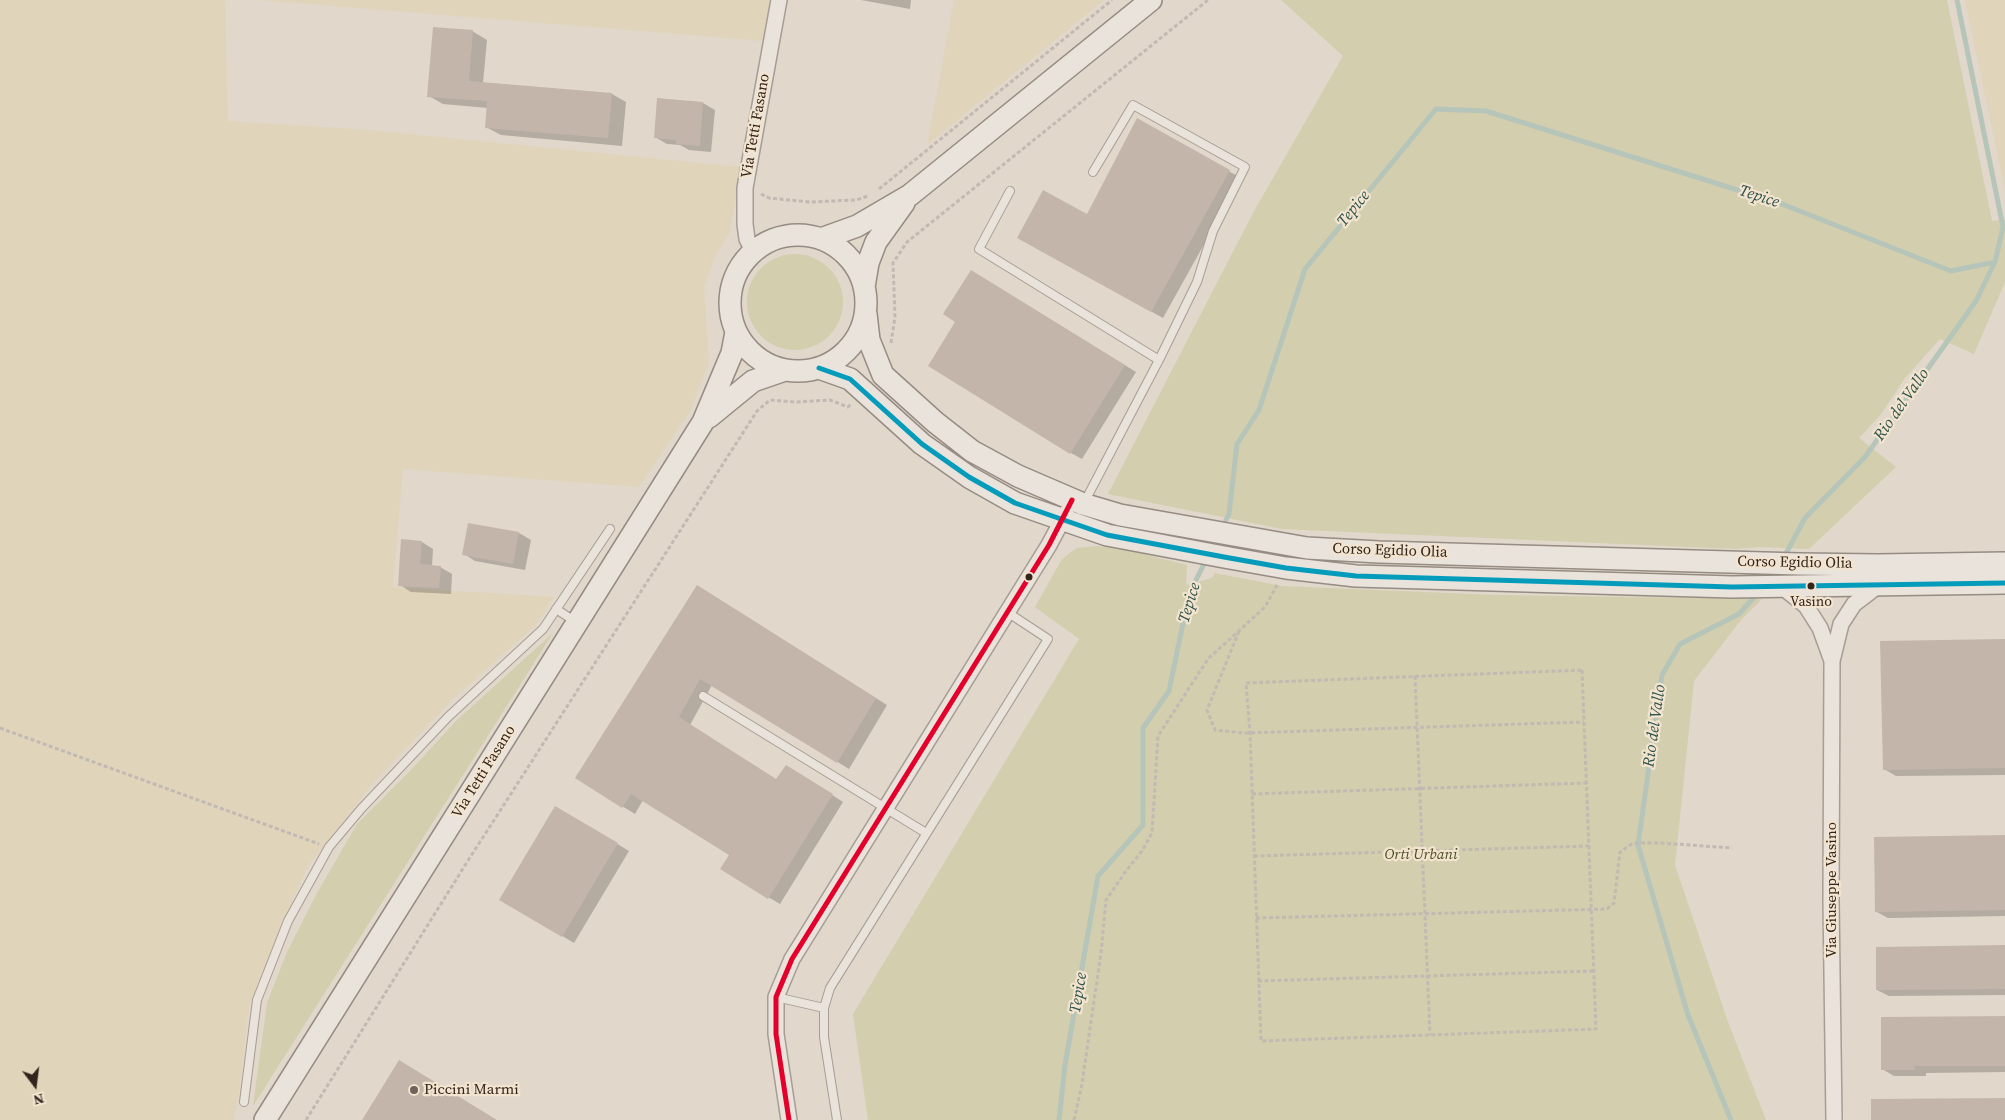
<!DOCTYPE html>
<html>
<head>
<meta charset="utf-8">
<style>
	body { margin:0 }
	#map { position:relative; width:2005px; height:1120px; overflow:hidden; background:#e1d7ca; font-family:"Source Serif 4",serif }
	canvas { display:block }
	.north { position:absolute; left:10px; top:1060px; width:50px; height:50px; -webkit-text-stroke:4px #f3e4cf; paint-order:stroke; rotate:165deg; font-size:14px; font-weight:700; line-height:20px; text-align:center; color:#33251d }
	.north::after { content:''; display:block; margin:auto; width:18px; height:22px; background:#33251d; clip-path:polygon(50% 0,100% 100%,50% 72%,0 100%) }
</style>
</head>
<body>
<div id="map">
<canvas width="2005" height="1120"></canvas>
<div class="north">N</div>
</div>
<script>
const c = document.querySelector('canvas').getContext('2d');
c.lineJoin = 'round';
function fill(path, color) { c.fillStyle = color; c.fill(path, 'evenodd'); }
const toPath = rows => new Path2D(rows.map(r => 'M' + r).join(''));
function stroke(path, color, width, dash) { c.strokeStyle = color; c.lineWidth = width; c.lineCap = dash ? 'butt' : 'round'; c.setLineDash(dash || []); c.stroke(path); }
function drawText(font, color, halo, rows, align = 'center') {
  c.font = font + ' "Source Serif 4",serif'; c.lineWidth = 4.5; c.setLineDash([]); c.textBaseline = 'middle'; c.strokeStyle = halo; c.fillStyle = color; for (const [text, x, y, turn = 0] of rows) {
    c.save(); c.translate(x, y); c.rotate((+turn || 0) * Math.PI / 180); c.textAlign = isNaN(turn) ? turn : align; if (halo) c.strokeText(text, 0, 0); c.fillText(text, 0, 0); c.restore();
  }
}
fill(toPath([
	[0,0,225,0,228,121,370,130,741,167,730,232,715,257,704,287,709,363,691,410,639,487,403,469,393,587,554,597,537,624,455,697,373,783,308,866,279,930,249,1007,238,1101,234,1120,0,1120],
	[258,0,772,0,764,41],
	[954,0,1104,0,927,145],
	[1965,0,2005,0,2005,190]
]), '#e0d4bb');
fill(toPath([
	[1281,0,1947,0,1992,221,2005,220,2005,282,1974,354,1940,339,1905,378,1882,413,1859,438,1896,467,1809,549,1760,547,1735,549,1282,529,1108,494,1253,213,1343,56],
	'747 302a48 48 0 1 1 96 0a48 48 0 1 1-96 0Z',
	[1096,546,1127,550,1187,565,1186,585,1212,578,1215,573,1282,586,1494,595,1762,599,1741,620,1694,681,1675,865,1728,1022,1766,1120,868,1120,853,1014,1079,639,1035,607,1062,559,1077,548],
	[553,633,272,1076,253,1106,267,1003,287,952,317,893,357,824,411,770,456,721]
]), '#d3cead');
fill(toPath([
	[861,0,911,0,910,9],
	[472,31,487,40,483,83,612,94,626,102,622,146,501,135,486,127,488,108,443,104,429,96],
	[703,103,715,110,711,152,689,150,680,145,667,144,655,137],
	[1138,120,1241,178,1163,318,1019,238,1087,215],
	[983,278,1136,372,1082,459,1071,453],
	[469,524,519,533,531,540,525,570,475,561,464,554],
	[422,542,433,549,432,566,440,567,452,574,451,594,411,592,400,585],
	[709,593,887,705,849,769,712,685,690,725,777,780,798,773,843,802,780,904,768,897,731,855,643,800,635,814,576,778],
	[2005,640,2005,775,1896,776,1884,769],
	[556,807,629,851,574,943,501,899],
	[2005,836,2005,916,1888,918,1877,912],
	[2005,946,2005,995,1889,996,1877,990],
	[2005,1017,2005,1072,1926,1073,1926,1076,1894,1076,1882,1069]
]), '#0003');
stroke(toPath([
	[1222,528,1229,514,1237,444,1259,410,1305,269,1436,109,1486,111,1782,204,1951,271,1995,262,2003,227,1957,0],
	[1783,559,1805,518,1865,457,1976,301,1995,262],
	[1059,1120,1065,1065,1098,876,1143,825,1143,728,1169,691,1189,594,1207,558],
	[1731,1120,1688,1015,1638,845,1662,675,1680,644,1739,614,1758,593]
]), '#b6c5b9', 5);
fill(toPath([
	[433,27,473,30,469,81,612,93,608,138,485,128,487,101,427,97],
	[657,98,703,102,700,146,676,144,676,140,654,138],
	[1137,118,1230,170,1151,312,1017,238,1043,190,1087,214],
	[971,270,1125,365,1070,454,928,366,955,322,943,314],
	[468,523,519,532,513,564,462,555],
	[401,539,422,541,420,564,441,566,439,588,398,586],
	[697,585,876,698,837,763,700,679,679,717,776,779,786,765,833,794,768,899,720,869,729,855,631,794,622,808,575,778],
	[2005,639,2005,768,1883,770,1880,641],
	[555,806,618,843,562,937,499,900],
	[2005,835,2005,910,1875,912,1874,837],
	[2005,945,2005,989,1876,990,1876,947],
	[2005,1016,2005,1066,1914,1066,1915,1070,1881,1070,1881,1017],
	[399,1060,497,1120,362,1120],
	[2005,1098,2005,1120,1871,1120,1871,1099]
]), '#c4b5ab');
const lane = toPath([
	[1010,191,979,249,1159,360],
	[1084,503,1159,360,1197,282,1213,231,1245,167,1133,105,1093,172],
	[556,609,576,622],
	[703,696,926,833],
	[776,997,824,1008],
	[244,1102,257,1000,288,921,329,847,361,809,448,717,543,629,610,529],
	[837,1120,824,1037,824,1008,830,988,1048,639,1007,612]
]);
const street = toPath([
	[753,251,747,239,745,224,745,188,779,0],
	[1781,586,1806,606,1820,628,1832,661],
	[789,1120,776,1034,776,997,792,959,1049,545,1066,513],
	[1834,1120,1831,900,1832,661,1841,624,1854,604,1879,585]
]);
const secondary = toPath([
	'730 303a68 68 0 1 1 136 0a68 68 0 1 1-136 0Z',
	[821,239,857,226,910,195,1151,0],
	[864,287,868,263,876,242,904,203],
	[866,314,869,340,883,375,935,422,972,451,1018,476,1083,504,1120,515,1307,548,1379,552,1799,564,1878,565,2005,563],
	[819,368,850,379,922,444,969,477,1015,503,1107,535,1224,557,1286,568,1356,576,1732,587,2005,583],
	[709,417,753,381,785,370],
	[265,1120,703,422,732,353,736,332]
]);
stroke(lane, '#a69d94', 10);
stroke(street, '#a69d94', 18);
stroke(secondary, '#958c83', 24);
stroke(toPath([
	[879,189,1112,0],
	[761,194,769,198,810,202,856,200,868,196],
	[891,343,895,317,893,263,907,242,1208,0],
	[1239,631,1207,710,1215,730,1244,733,1584,722],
	[1582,670,1596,1029,1261,1041,1250,733,1246,683,1582,670],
	[1415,676,1430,1035],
	[0,728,319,844],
	[1252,794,1586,783],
	[1254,856,1589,846],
	[1256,918,1607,909,1614,903,1620,852,1633,843,1661,843,1732,848],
	[1258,981,1593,971],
	[306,1120,469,859,757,411,770,400,795,402,830,400,848,407,851,404],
	[1074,1120,1082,1084,1101,953,1106,900,1126,871,1142,851,1152,833,1158,736,1208,659,1265,607,1277,585]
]), '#c2bab2', 3, [4, 2.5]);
stroke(lane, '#e9e3db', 8);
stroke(street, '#e9e3db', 15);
stroke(secondary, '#e9e3db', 21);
stroke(toPath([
	[819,368,850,379,922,444,969,477,1015,503,1107,535,1224,557,1286,568,1356,576,1732,587,2005,583]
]), '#059cbc', 5);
stroke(toPath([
	[789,1120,776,1034,776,997,792,959,1049,545,1072,500]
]), '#e4002b', 5);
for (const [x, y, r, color] of [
	[1029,577,4.5,"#33251d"],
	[1811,586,4.5,"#33251d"],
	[414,1090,5,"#70635a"]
]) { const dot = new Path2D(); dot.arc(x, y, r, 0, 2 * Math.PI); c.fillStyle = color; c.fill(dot); stroke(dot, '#f3e4cf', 2); }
drawText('14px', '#33251d', '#f3e4cf', [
	["Vasino",1811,602]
]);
drawText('15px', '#33251d', '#f3e4cf', [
	["Via Tetti Fasano",756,126,-80],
	["Corso Egidio Olia",1390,551,2],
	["Corso Egidio Olia",1795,563,1],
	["Via Tetti Fasano",484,772,-58],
	["Via Giuseppe Vasino",1832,890,-90]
]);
drawText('italic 15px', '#494e24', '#f3e4cf', [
	["Orti Urbani",1421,855]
]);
drawText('15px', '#33251d', '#f3e4cf', [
	["Piccini Marmi",424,1090]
], 'left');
drawText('italic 16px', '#2d524b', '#f3e4cf', [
	["Tepice",1759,197,18],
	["Tepice",1354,209,-51],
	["Rio del Vallo",1902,405,-55],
	["Tepice",1190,603,-73],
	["Rio del Vallo",1655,726,-82],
	["Tepice",1079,993,-81]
]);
</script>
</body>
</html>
